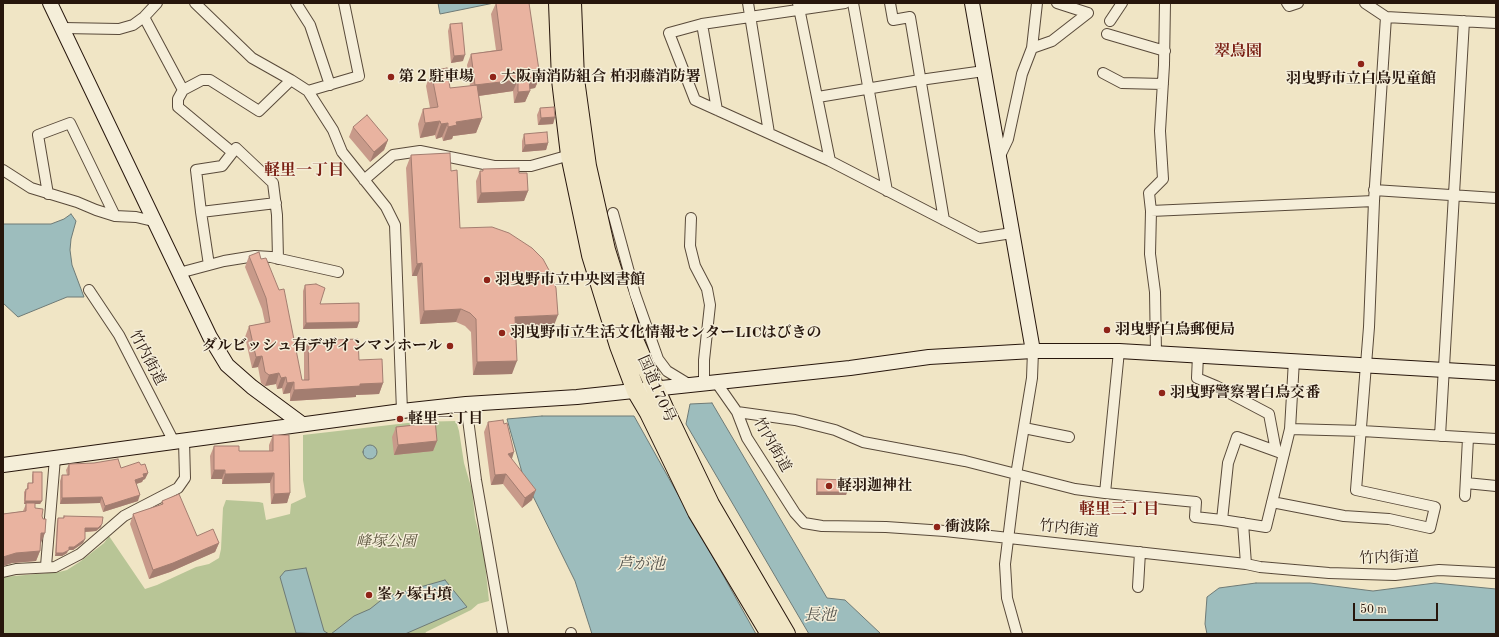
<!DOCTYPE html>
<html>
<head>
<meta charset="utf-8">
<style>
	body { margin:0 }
	#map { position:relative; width:1499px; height:637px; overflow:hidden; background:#f0e5c5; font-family:"Old Standard TT",serif }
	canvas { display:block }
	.frame { position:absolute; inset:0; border:4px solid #27160c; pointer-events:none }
	.scale { position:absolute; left:1353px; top:603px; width:85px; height:18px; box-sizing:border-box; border:2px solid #27160c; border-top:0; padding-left:5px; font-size:12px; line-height:14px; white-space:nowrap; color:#27160c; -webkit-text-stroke:3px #f5eed9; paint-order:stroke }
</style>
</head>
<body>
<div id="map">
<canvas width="1499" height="637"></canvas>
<div class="frame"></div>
<div class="scale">50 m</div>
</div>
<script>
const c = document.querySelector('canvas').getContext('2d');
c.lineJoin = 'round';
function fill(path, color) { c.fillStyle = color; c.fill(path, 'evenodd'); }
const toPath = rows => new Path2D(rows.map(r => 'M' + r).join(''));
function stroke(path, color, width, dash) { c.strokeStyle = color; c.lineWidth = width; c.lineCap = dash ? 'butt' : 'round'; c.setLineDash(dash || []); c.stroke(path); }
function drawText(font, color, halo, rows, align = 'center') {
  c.font = font + ' "Old Standard TT","Noto Serif JP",serif'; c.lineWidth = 3; c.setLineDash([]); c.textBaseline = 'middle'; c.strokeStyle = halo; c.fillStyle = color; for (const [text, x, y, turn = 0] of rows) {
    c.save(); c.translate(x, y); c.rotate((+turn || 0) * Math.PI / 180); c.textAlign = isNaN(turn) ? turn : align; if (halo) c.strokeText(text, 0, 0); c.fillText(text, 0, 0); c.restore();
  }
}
fill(toPath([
	[456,421,459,431,464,463,472,490,475,518,484,554,489,601,478,604,471,610,426,632,425,634,3,634,3,577,59,572,67,570,81,561,104,543,109,536,145,589,157,585,196,567,209,564,219,558,221,549,223,508,226,500,259,502,263,503,266,520,290,514,291,504,306,497,303,480,303,435,416,422]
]), '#b8c596');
const water = toPath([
	[438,3,494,3,440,14,438,3],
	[71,214,76,221,71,239,70,250,72,265,84,297,67,297,18,317,3,303,3,224,51,224,64,219,71,214],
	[712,403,827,598,845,600,881,634,809,634,686,424,690,404,712,403],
	[542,416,634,416,756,634,592,634,575,581,523,476,507,419,542,416],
	'363 452a7 7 0 1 1 14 0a7 7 0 1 1-14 0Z',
	[306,568,324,631,329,634,296,633,280,577,285,571,306,568],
	[445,580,467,607,405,634,331,634,354,616,370,609,385,597,445,580],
	[1256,583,1310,583,1373,591,1435,583,1496,589,1496,634,1207,634,1205,624,1207,597,1219,588,1256,583]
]);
fill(water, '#9dbdbd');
stroke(water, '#6e7a76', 1);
const street = toPath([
	[195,3,252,58,291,80,308,91,333,130,342,152,386,207,395,225,402,411],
	[296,3,310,25,330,85],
	[748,3,769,133],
	[798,3,830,161],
	[845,3,702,24,669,33,695,100,830,161,979,238,1012,233],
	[853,3,887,191],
	[890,3,893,20,910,17,944,220],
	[1057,3,1088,13],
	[1287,3,1289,6,1298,3],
	[1365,3,1386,17,1496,23],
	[144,17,183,90],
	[1110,21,1122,3],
	[702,24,717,110],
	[63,28,119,29,133,25,144,17,157,3],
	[1107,34,1165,51],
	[1032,48,1052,41,1088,13],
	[1103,73,1122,83,1163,84],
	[308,91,359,76,344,3],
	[818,97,920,80,984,71],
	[232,152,178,107,178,99,183,90,202,80,210,80,259,111,291,80],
	[999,158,1008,139,1022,74,1032,48,1037,3],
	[3,170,31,188,77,202,96,210,115,216,136,217,153,221],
	[364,180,393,155,420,151,494,166,531,166,570,155],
	[1374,190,1496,198],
	[48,194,38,135,70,123,115,216],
	[1151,211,1374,201],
	[201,212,276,203],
	[613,213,635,294,658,359,667,371,690,385],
	[691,218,690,246,695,266,707,289,710,305,704,360,704,383],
	[209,265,201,212,196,170,222,166,236,148,273,183,277,215,278,259],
	[179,273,224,261,255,256,271,257,338,272],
	[89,290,119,335,174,442],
	[1119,351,1105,493,1196,502,1195,517,1222,520,1228,463,1237,437,1284,454],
	[1156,353,1155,292,1150,254,1151,211,1149,193,1163,179,1160,131,1164,65,1165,3],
	[1198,355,1197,378,1216,386,1269,414,1276,451],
	[716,382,737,412,747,438,795,513,804,523,822,526,886,527,945,531,1246,564,1260,567,1329,573,1395,575,1439,570,1496,573],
	[466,404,476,480,503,634],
	[737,412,795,420,835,430,863,442,965,461,1075,489,1105,493],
	[1024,428,1069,437],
	[1290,429,1362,431,1496,439],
	[1440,436,1464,21],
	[1466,483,1496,486],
	[1465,496,1468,438],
	[1272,502,1344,516,1389,519,1430,528,1435,507,1356,490,1369,327,1374,201,1386,17],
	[1222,520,1266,527,1290,429,1294,360],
	[1243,523,1246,564],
	[46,566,55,458],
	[3,572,16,569,55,567,80,554,124,516,178,488,185,478,184,441],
	[1138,587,1140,552],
	[571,634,571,633],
	[1017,634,1007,598,1005,564,1016,475,1032,378,1033,351]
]);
const secondary = toPath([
	[50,3,210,337,227,365,252,387,302,424],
	[972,3,1033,351],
	[3,465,402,411,466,404,577,397,850,368,929,357,1033,351,1119,351,1496,373]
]);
const highway = toPath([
	[558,3,561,80,570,155,591,255,619,346,636,391,649,413,697,512,770,634],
	[572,3,575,79,587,166,606,250,635,342,664,408,710,504,786,634]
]);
stroke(street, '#594a3a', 12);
stroke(secondary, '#27160c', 16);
stroke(highway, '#27160c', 20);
stroke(street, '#f5eed9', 10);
stroke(secondary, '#f5eed9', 14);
stroke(highway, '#f0e5c5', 18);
fill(toPath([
	[496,3,540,77,535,88,529,89,530,91,525,102,514,103,513,91,479,96,482,118,476,133,453,136,452,139,443,141,442,137,436,139,435,135,420,138,418,124,423,109,430,108,426,86,431,71,450,88,470,86,467,65,471,54,496,50,491,14],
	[450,24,463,61,451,63,448,31],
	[540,108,555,117,553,124,538,125,537,115],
	[353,127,388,140,384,150,370,162,349,137],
	[524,134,548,143,546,150,522,152,522,141],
	[411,155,451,171,460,228,553,328,516,329,512,374,473,375,471,332,465,326,456,322,420,324,417,276,412,276,406,168],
	[483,169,519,173,528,191,524,201,477,203,476,181,480,171,482,171],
	[249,256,302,380,304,380,304,352,308,341,359,360,383,383,379,394,356,395,356,397,290,401,290,393,283,394,282,388,277,389,276,384,265,386,261,383,258,367,252,368,245,337,249,326,265,323,262,309,245,267],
	[305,285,320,304,359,322,357,328,303,329,303,291],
	[414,421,437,441,433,451,394,455,392,437,396,427,413,425],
	[488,422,512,459,532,500,522,508,503,484,491,485,484,432],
	[273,435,290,493,287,503,271,504,270,483,222,484,222,479,211,479,210,456,214,446,239,451,269,451,269,445],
	[69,464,121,468,141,465,148,473,145,479,143,480,142,482,136,484,138,501,103,512,100,503,60,504,60,481,62,475,67,475,66,470],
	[33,472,42,501,40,504,35,504,35,508,41,543,40,543,40,551,36,561,12,563,3,566,3,514,23,511,26,504,24,504,24,492,26,489,27,489,27,486,28,483,32,483,32,475],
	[817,479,847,492,846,495,816,495,816,482],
	[162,501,197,536,219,543,215,552,170,572,149,579,130,524,133,514,161,505],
	[64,516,101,527,96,531,85,532,85,539,83,543,73,550,68,550,67,553,62,556,55,556,57,521,58,518,63,518]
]), '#c89a8a');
fill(toPath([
	[465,55,463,61,451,63,454,56],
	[540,77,535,88,524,90,529,78],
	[518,80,513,91,471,97,475,85],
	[530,91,525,102,514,103,518,92],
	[555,117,553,124,538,125,541,118],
	[482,118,476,133,453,136,452,139,443,141,448,127,456,122],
	[440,121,435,135,420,138,425,123],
	[448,123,442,137,436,139,441,124],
	[388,140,384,150,370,162,374,152],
	[548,143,546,150,522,152,525,145],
	[528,191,524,201,477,203,481,193],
	[422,263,417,276,412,276,417,264],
	[461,309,456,322,420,324,424,311],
	[558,315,553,328,510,330,515,317],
	[359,322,357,328,303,329,306,323],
	[262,356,258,367,252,368,256,357],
	[517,361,512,374,473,375,477,362],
	[279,373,276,384,265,386,269,375],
	[286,377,282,388,277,389,281,378],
	[294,382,290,393,283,394,287,383],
	[383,383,379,394,356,395,356,397,290,401,294,390,360,384],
	[437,441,433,451,394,455,398,445],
	[514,452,511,462,508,454],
	[214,470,225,470,222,479,211,479],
	[148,473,145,479,143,480,142,482,133,485,135,480,143,474],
	[274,473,270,483,222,484,225,474],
	[506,474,503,484,491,485,495,475],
	[536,490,532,500,522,508,525,498],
	[817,492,847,492,846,495,816,495],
	[290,493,287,503,271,504,274,494],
	[140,495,138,501,103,512,105,506],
	[102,497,100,503,60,504,62,498],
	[25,501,42,501,40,504,26,504,26,503,26,504,24,504],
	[102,524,101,527,96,531,84,532,85,528],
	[41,533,45,533,41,543,37,543],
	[85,539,83,543,73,550,68,550,67,553,62,556,55,556,56,553],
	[219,543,215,552,170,572,149,579,153,570],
	[40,551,36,561,12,563,3,566,3,557,16,553]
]), '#a37d70');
const building = toPath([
	[496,3,529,3,540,77,529,78,530,91,518,92,518,80,475,85,471,54,502,50,496,3],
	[462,23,465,55,454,56,450,24,462,23],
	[447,68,450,88,477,85,482,118,456,122,457,125,448,127,448,123,441,124,440,121,425,123,423,109,438,107,431,71,447,68],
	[554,107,555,117,541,118,540,108,554,107],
	[367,115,388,140,374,152,353,127,367,115],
	[547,132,548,143,525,145,524,134,547,132],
	[450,153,451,171,457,170,460,228,492,227,509,233,532,248,543,259,550,272,556,288,558,315,515,317,517,361,477,362,476,319,470,313,461,309,424,311,422,263,417,264,411,155,450,153],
	[519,168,519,173,527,173,528,191,481,193,480,171,483,171,483,169,519,168],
	[259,252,261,259,266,258,279,290,284,289,302,380,309,380,308,341,358,339,359,360,382,359,383,383,360,384,360,386,294,390,294,382,287,383,286,377,281,378,279,373,269,375,265,372,262,356,256,357,249,326,270,322,266,298,249,256,259,252],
	[316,284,325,288,320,304,359,303,359,322,306,323,305,285,316,284],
	[435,419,437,441,398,445,396,427,415,425,414,421,435,419],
	[503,420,504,424,507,423,514,452,508,454,536,490,525,498,506,474,495,475,488,422,503,420],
	[273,435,289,435,290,493,274,494,274,473,225,474,225,470,214,470,214,446,239,446,239,451,273,451,273,435],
	[118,459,121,468,139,462,141,465,145,464,148,473,143,474,144,477,135,480,140,495,105,506,102,497,62,498,62,475,69,475,69,464,94,463,118,459],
	[33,472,42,472,42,501,25,501,26,489,28,489,28,483,33,483,33,472],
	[817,479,847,480,847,492,817,492,817,479],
	[179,494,197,536,213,529,219,543,173,563,153,570,133,514,163,504,162,501,179,494],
	[26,503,35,503,35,508,43,509,42,516,43,519,46,519,45,533,41,533,40,551,16,553,3,557,3,514,26,511,26,503],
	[64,516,103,517,102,524,98,528,85,528,85,539,74,547,69,547,69,550,63,553,56,553,58,518,64,518,64,516]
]);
fill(building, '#e9b3a0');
stroke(building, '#a37d70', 1);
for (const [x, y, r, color] of [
	[1361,64,4,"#8f2418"],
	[391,77,4,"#8f2418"],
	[493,77,4,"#8f2418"],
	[487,280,4,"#8f2418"],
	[1107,330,4,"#8f2418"],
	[502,333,4,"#8f2418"],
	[450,346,4,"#8f2418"],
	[1162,393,4,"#8f2418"],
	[400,419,4,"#8f2418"],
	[829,486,4,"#8f2418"],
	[937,527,4,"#8f2418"],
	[369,595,4,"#8f2418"]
]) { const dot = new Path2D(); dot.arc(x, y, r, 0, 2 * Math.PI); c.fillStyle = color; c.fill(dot); stroke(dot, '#f5eed9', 1.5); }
drawText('bold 15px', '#27160c', '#f5eed9', [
	["第２駐車場",399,77],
	["大阪南消防組合 柏羽藤消防署",501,77],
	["羽曳野市立白鳥児童館",1361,79,"center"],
	["羽曳野市立中央図書館",495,280],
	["羽曳野白鳥郵便局",1115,330],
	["羽曳野市立生活文化情報センターLICはびきの",510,333],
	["ダルビッシュ有デザインマンホール",442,346,"right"],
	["羽曳野警察署白鳥交番",1170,393],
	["軽里一丁目",408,419],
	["軽羽迦神社",837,486],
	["衝波除",945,527],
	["峯ヶ塚古墳",377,595]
], 'left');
drawText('15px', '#27160c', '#f5eed9', [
	["竹内街道",147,358,62],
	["国道170号",656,389,66],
	["竹内街道",772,445,60],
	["竹内街道",1069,529,6],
	["竹内街道",1389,558,-2]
]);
drawText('italic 15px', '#5a533c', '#f5eed9', [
	["峰塚公園",386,542]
]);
drawText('bold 16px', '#7a1f14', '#f5eed9', [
	["翠鳥園",1238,52],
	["軽里一丁目",304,171],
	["軽里三丁目",1119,510]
]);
drawText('italic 16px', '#50504a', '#f5eed9', [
	["芦が池",641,565],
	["長池",820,616]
]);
</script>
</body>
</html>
